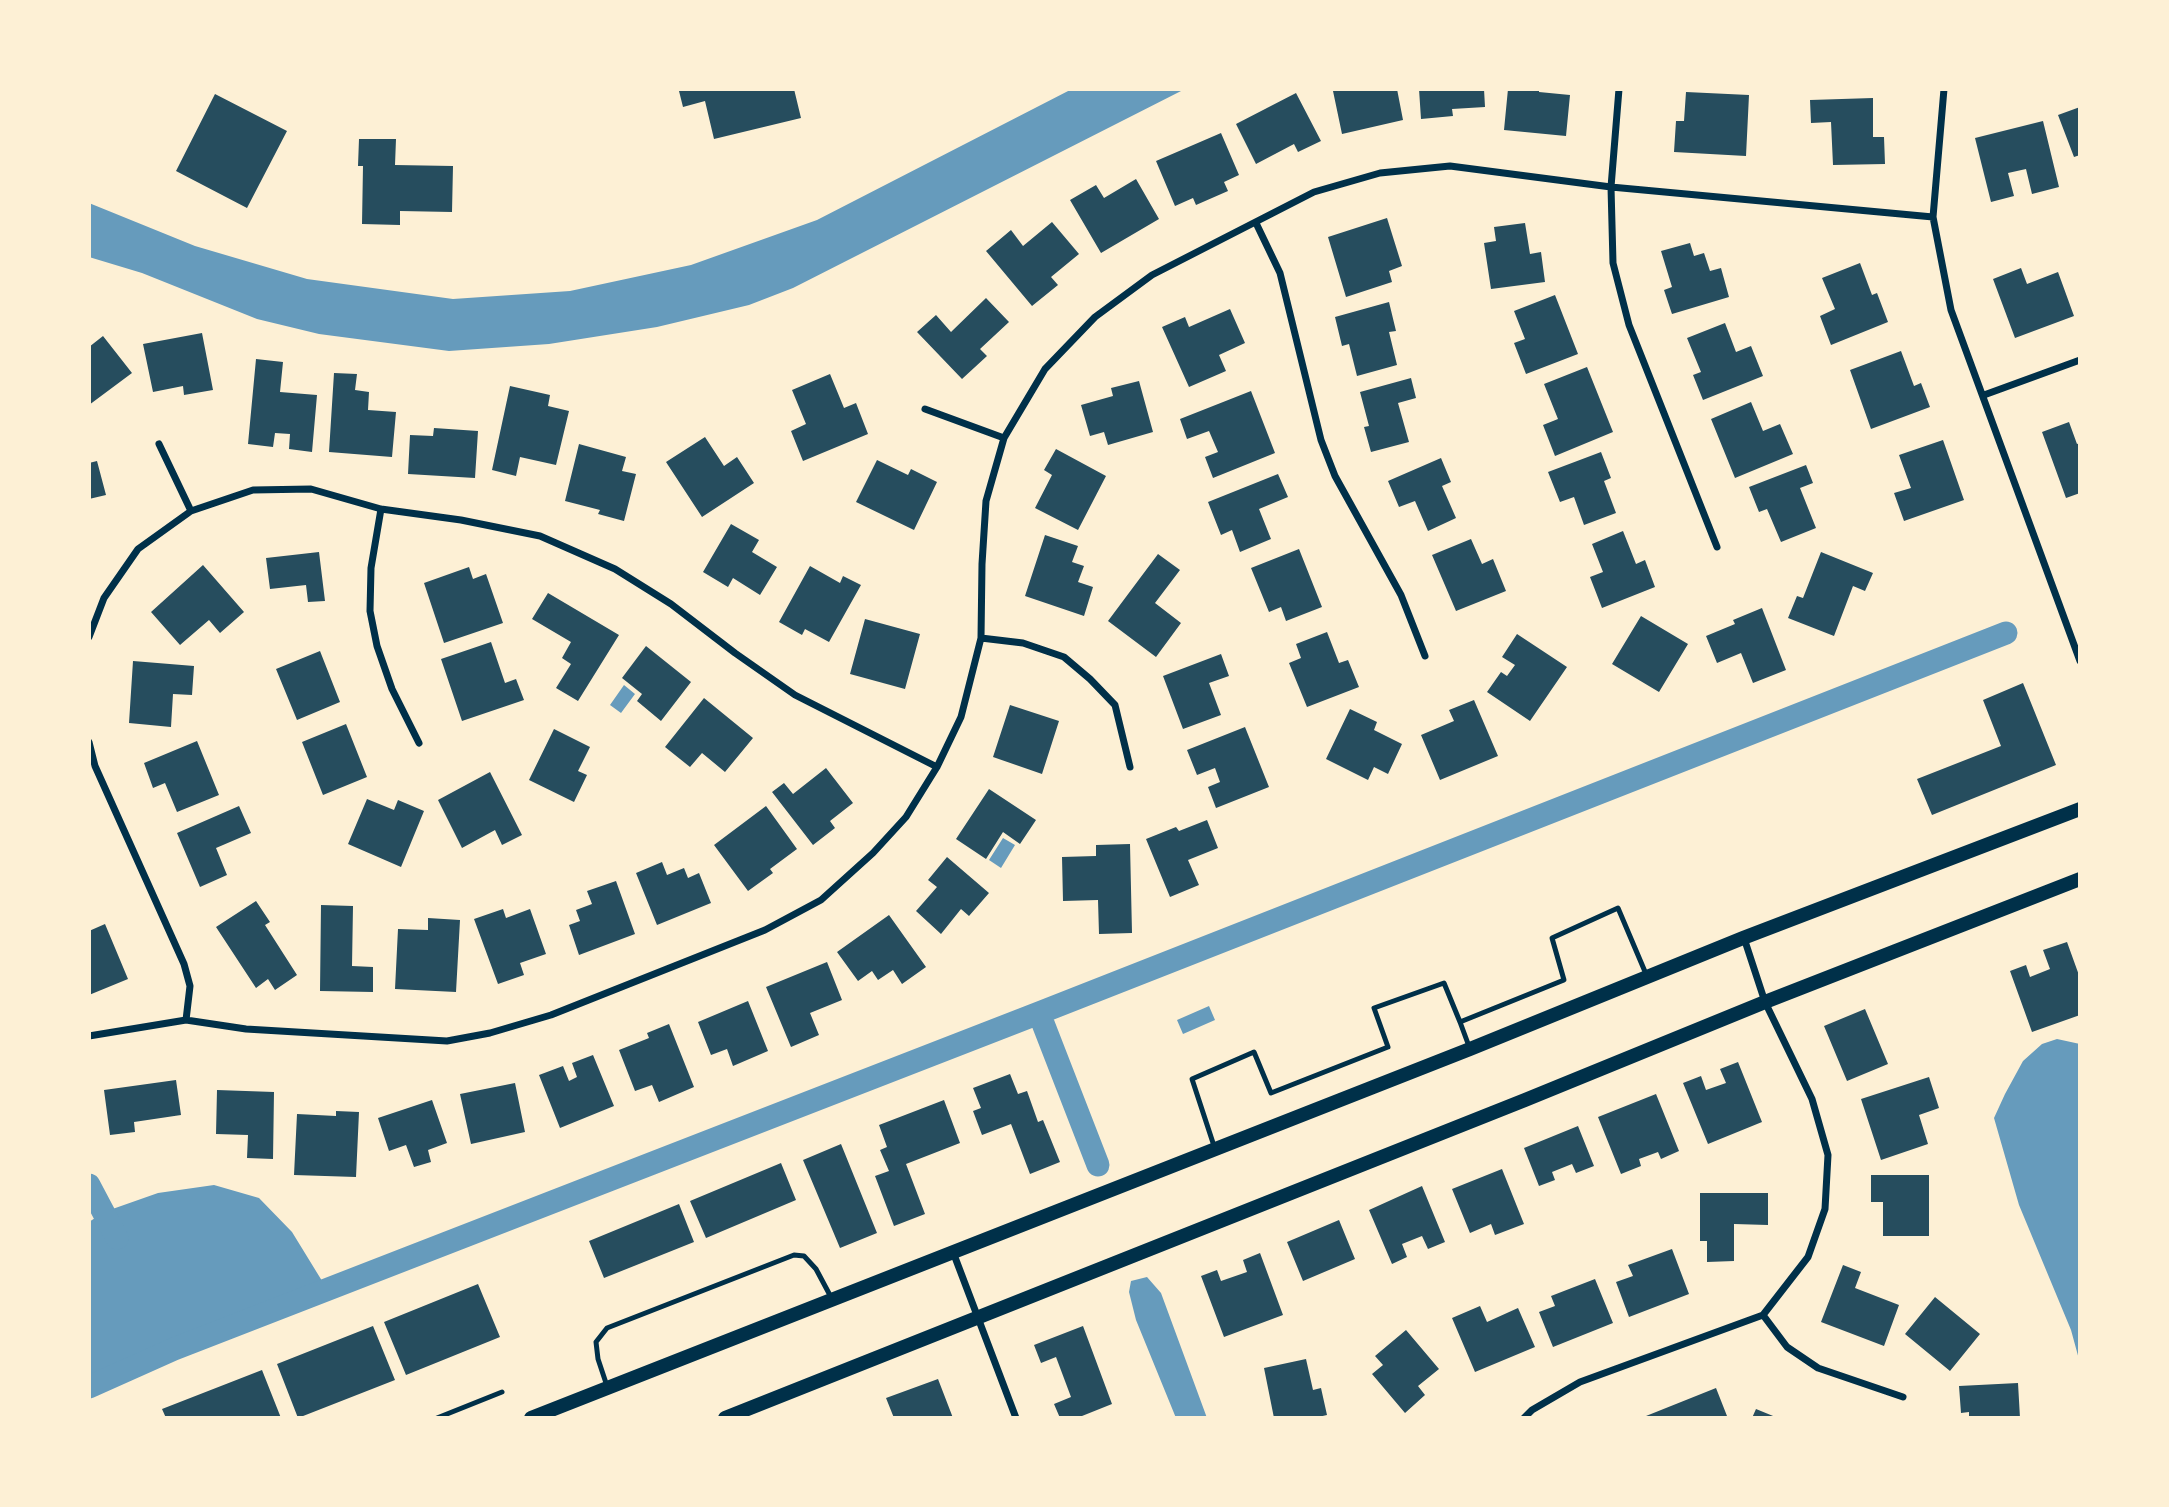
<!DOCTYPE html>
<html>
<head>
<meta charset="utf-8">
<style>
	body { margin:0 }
	#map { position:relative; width:2169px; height:1507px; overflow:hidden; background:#fdf0d5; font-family:"Alegreya Sans",sans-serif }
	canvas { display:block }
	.frame { position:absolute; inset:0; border:91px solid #fdf0d5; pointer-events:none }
</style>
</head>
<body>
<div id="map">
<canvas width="2169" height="1507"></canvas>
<div class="frame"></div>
</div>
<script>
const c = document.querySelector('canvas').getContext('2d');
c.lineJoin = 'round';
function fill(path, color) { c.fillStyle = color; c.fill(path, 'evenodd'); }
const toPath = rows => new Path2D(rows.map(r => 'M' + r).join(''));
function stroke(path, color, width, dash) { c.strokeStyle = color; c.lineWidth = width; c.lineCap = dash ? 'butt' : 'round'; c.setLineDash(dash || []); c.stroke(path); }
fill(toPath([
	[1072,89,1185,89,793,288,749,305,657,327,549,344,449,351,319,334,257,319,142,273,89,257,89,203,195,246,307,279,453,299,570,291,691,265,817,220],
	[624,685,635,694,621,713,610,705],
	[1003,838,1015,845,1001,868,989,860],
	[1209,1006,1215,1020,1183,1034,1177,1020],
	[2057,1039,2080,1044,2080,1363,2071,1330,2019,1205,1994,1118,2005,1094,2023,1061,2042,1044],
	[214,1185,259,1198,292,1232,327,1289,174,1349,89,1387,89,1222,104,1212,158,1193],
	[1147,1277,1161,1293,1207,1418,1176,1418,1136,1320,1129,1292,1131,1281]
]), '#669bbc');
stroke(toPath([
	[1039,1013,1098,1165],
	[89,1185,117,1238],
	[89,1387,174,1349,1039,1013,2006,633]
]), '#669bbc', 23);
fill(toPath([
	[685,89,794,89,801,118,714,139,705,101,683,107,679,91],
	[1341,89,1397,89,1403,120,1342,134,1333,91],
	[1419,89,1484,89,1485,107,1452,109,1453,116,1421,119],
	[1508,89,1539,89,1539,92,1570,95,1566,136,1504,130],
	[1686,92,1749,95,1746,156,1674,152,1676,121,1684,121],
	[1296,93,1321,141,1298,152,1294,144,1256,164,1236,124],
	[215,94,287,131,247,208,176,171],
	[1873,98,1873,137,1884,137,1885,164,1833,165,1831,122,1811,123,1810,100],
	[2080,107,2080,155,2074,157,2058,115],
	[2043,121,2059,187,2032,194,2026,169,2008,173,2014,196,1991,202,1975,138],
	[1221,133,1239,175,1224,182,1228,191,1196,205,1193,198,1175,206,1156,161],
	[359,139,396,139,395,165,453,166,452,212,400,211,400,225,362,224,363,166,358,166],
	[1136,179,1159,219,1101,253,1070,200,1096,185,1104,198],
	[1387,218,1402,266,1389,271,1392,282,1346,297,1328,237],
	[1052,222,1079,254,1051,277,1058,285,1032,306,986,251,1011,230,1023,246],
	[1525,223,1530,254,1541,252,1545,282,1491,289,1484,243,1496,241,1494,227],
	[1690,243,1694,256,1704,253,1710,271,1721,268,1729,297,1672,314,1664,290,1672,287,1661,251],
	[1860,263,1872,295,1877,293,1888,322,1831,345,1820,316,1835,309,1822,278],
	[2021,268,2027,284,2058,272,2074,316,2015,338,1993,279],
	[1555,295,1578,354,1526,374,1514,343,1525,339,1514,311],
	[986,298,1009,322,980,349,987,356,962,379,917,332,936,315,951,332],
	[1389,302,1396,331,1389,332,1397,365,1357,376,1349,344,1342,346,1335,317],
	[1230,309,1245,343,1219,355,1226,371,1189,387,1162,327,1185,317,1189,327],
	[1725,323,1736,352,1751,346,1763,376,1703,400,1693,375,1701,372,1687,338],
	[202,333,213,390,184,395,183,386,153,392,143,344],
	[103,336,132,373,89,405,89,347],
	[1901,351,1914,386,1921,383,1930,407,1871,429,1850,370],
	[256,359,283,362,280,392,317,395,312,452,289,449,290,434,275,433,273,447,248,444],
	[1587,367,1613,432,1555,456,1543,425,1558,419,1544,384],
	[334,373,357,374,355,390,369,392,368,410,396,412,392,457,329,452],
	[830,374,844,408,856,403,868,434,803,461,791,431,806,424,792,390],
	[1411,378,1416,398,1398,403,1409,442,1371,452,1364,427,1369,426,1360,392],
	[1139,381,1153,432,1108,445,1104,432,1090,436,1081,405,1113,396,1111,388],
	[510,386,550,395,548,406,569,411,556,465,520,457,516,476,492,470],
	[1251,391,1275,453,1213,478,1205,457,1218,452,1209,431,1187,439,1180,419],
	[1751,402,1763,431,1780,424,1793,454,1735,478,1711,419],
	[2069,422,2077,444,2080,443,2080,493,2066,498,2042,432],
	[434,428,478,431,475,478,408,474,410,435,433,436],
	[705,437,724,466,737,457,754,483,702,517,666,462],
	[1943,440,1964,500,1904,521,1894,493,1911,488,1899,455],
	[579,444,626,457,622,471,636,474,624,521,598,514,600,510,565,501],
	[1056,449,1106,476,1078,530,1035,508,1052,475,1044,470],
	[1601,452,1611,478,1604,481,1616,513,1584,525,1574,497,1560,502,1548,472],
	[1441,458,1451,482,1442,486,1456,518,1428,531,1415,501,1399,507,1388,481],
	[877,460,908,475,911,469,937,482,914,530,856,502],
	[97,461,106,495,89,499,89,463],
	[1806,465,1813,483,1800,488,1816,528,1781,542,1767,509,1759,512,1749,487],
	[1278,474,1288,497,1259,509,1271,539,1240,552,1232,530,1221,535,1208,502],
	[731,524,759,540,752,552,777,567,760,595,733,578,728,587,703,572],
	[1623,531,1636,564,1645,560,1655,587,1602,608,1590,577,1603,572,1592,544],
	[1045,535,1078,546,1072,562,1084,566,1078,582,1093,587,1084,616,1025,596],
	[1471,539,1482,564,1493,559,1506,591,1456,611,1432,555],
	[1299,549,1322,607,1286,621,1281,607,1269,612,1251,568],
	[319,552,325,601,308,602,306,585,270,589,266,558],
	[1821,552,1873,573,1865,591,1853,586,1834,636,1788,618,1797,596,1803,598],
	[1158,554,1180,570,1155,603,1181,623,1156,657,1108,621],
	[203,565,244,612,220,633,209,620,180,645,151,612],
	[810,566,840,583,843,576,861,585,829,642,805,629,802,635,779,622],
	[469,567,473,579,486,574,503,623,444,643,424,583],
	[548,593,619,635,578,701,556,688,571,664,562,658,571,642,532,619],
	[1762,608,1786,670,1753,683,1741,653,1717,663,1706,636,1735,624,1733,620],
	[1641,616,1688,644,1659,692,1612,664],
	[865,619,920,634,905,689,850,674],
	[1327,632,1339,663,1348,660,1359,687,1307,707,1289,663,1301,658,1296,644],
	[1517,634,1567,667,1530,721,1487,692,1501,672,1507,676,1515,665,1502,657],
	[491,642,505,683,516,679,524,700,462,721,441,659],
	[646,646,691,682,661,721,637,701,642,694,622,678],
	[320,651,340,702,297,720,276,669],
	[1221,654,1229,676,1209,683,1221,715,1183,729,1163,676],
	[133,661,194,666,192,695,173,694,171,727,129,723],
	[2023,683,2056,765,1932,815,1917,779,2001,746,1983,700],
	[704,698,753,738,725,772,702,753,690,767,665,747],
	[1474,700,1498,756,1440,780,1421,735,1454,721,1449,710],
	[1010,705,1059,721,1042,774,993,757],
	[1350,709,1377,722,1374,730,1402,744,1388,774,1374,767,1368,780,1326,759],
	[346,724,367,777,323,795,302,742],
	[1245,727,1269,787,1216,808,1208,787,1220,782,1215,768,1197,775,1187,750],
	[554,729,590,747,578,771,587,775,574,802,529,780],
	[197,741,219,795,177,812,165,783,153,788,144,763],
	[826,768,853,803,830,821,835,828,813,845,772,792,784,783,793,794],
	[490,772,522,835,502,845,495,830,462,848,438,800],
	[989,789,1036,820,1020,844,1003,832,986,859,956,839],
	[367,799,394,810,398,800,424,811,401,867,348,844],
	[239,806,251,833,216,848,227,875,200,887,177,833],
	[766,806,797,849,770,869,773,873,748,891,714,845],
	[1207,820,1218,848,1188,860,1199,885,1170,897,1146,839,1176,827,1179,831],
	[1130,844,1132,933,1099,934,1098,900,1063,901,1062,857,1096,856,1096,845],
	[947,857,989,893,969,916,961,909,941,934,916,911,937,887,928,880],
	[662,862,667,875,684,868,688,878,699,873,711,903,657,925,636,873],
	[616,881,635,934,579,955,569,925,580,921,576,910,592,904,587,891],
	[256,901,270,922,265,925,297,975,275,990,268,979,256,988,216,927],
	[321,905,353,906,352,966,373,967,373,992,320,991],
	[503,909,506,918,530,909,546,954,520,963,524,975,498,984,474,919],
	[889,915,926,967,902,984,893,970,878,980,872,971,858,981,837,952],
	[428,918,460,920,456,992,395,989,398,929,428,930],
	[105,924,128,979,89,995,89,931],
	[2067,942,2080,978,2080,1015,2032,1032,2010,971,2026,965,2030,977,2050,969,2043,950],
	[827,962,842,1000,810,1013,819,1035,791,1047,766,987],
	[748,1001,768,1051,733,1066,727,1049,711,1055,698,1022],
	[1865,1009,1888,1064,1847,1081,1824,1026],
	[669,1024,694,1087,659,1102,652,1085,635,1091,619,1050,649,1038,647,1033],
	[593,1055,614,1106,560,1128,539,1075,563,1066,569,1081,577,1077,572,1063],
	[1738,1062,1762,1122,1708,1144,1683,1083,1701,1076,1706,1090,1726,1083,1720,1069],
	[1010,1074,1018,1094,1027,1091,1038,1122,1043,1120,1060,1162,1030,1174,1011,1124,982,1135,973,1111,981,1108,973,1088],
	[1929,1077,1939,1108,1919,1115,1928,1144,1881,1160,1861,1099],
	[176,1080,181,1115,134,1122,135,1132,110,1135,104,1090],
	[515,1083,525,1132,471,1144,460,1094],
	[217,1090,274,1092,273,1159,247,1158,248,1135,216,1134],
	[1656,1094,1679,1151,1661,1159,1658,1152,1639,1159,1641,1166,1621,1174,1598,1117],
	[432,1100,447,1143,428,1150,431,1162,414,1167,406,1145,389,1151,378,1118],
	[944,1100,960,1143,906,1164,925,1214,894,1226,875,1176,889,1171,880,1150,887,1147,879,1125],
	[336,1111,359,1112,356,1177,294,1175,297,1114,336,1116],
	[1578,1126,1594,1166,1576,1173,1572,1164,1552,1172,1555,1180,1539,1186,1524,1148],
	[841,1144,877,1233,840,1248,803,1160],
	[781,1163,796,1200,706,1238,690,1201],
	[1502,1169,1524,1224,1495,1235,1491,1224,1470,1233,1452,1189],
	[1871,1175,1929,1175,1929,1236,1883,1236,1883,1202,1871,1202],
	[1422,1186,1445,1242,1428,1249,1422,1236,1402,1244,1407,1257,1392,1264,1369,1210],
	[1700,1193,1768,1193,1768,1225,1734,1224,1734,1261,1707,1262,1707,1241,1700,1241],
	[679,1204,694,1242,604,1278,589,1241],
	[1339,1220,1355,1259,1303,1281,1287,1242],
	[1672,1249,1689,1294,1629,1317,1616,1282,1633,1276,1628,1265],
	[1260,1253,1283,1315,1224,1337,1201,1276,1217,1270,1221,1281,1247,1272,1243,1260],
	[1843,1265,1861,1272,1855,1288,1899,1305,1884,1346,1821,1322],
	[1595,1279,1613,1323,1553,1347,1539,1312,1555,1306,1551,1296],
	[478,1284,500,1337,406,1375,384,1322],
	[1935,1297,1980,1334,1950,1371,1905,1334],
	[1480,1306,1487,1322,1518,1308,1535,1347,1475,1372,1452,1318],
	[373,1326,395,1380,298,1418,277,1364],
	[1083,1326,1112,1404,1077,1418,1060,1418,1054,1404,1071,1397,1056,1357,1041,1363,1034,1345],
	[1406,1330,1439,1369,1418,1386,1425,1395,1405,1413,1372,1374,1383,1365,1375,1356],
	[1306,1359,1313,1390,1321,1388,1327,1415,1314,1418,1274,1418,1264,1368],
	[262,1370,281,1418,166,1418,162,1409],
	[938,1379,953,1418,894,1418,886,1398],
	[2018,1383,2020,1418,1969,1418,1969,1412,1961,1413,1959,1386],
	[1716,1388,1727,1416,1641,1418],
	[1756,1409,1778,1418,1752,1418]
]), '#264d5e');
stroke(toPath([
	[1460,1022,1470,1049],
	[1215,1149,1192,1079,1254,1052,1271,1093,1388,1047,1374,1008,1444,983,1460,1022,1564,980,1552,938,1618,908,1646,974],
	[607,1386,598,1359,596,1342,607,1328,794,1255,804,1256,816,1269,832,1299],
	[437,1418,502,1392]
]), '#003049', 5);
stroke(toPath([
	[1619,89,1611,187,1613,263,1629,325,1717,547],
	[1944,89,1933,217,1951,310,2080,661],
	[1256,223,1280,273,1321,440,1335,476,1401,595,1425,656],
	[1984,395,2080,360],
	[925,409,1004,438],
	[159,444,191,511],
	[381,509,371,568,370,611,377,646,392,689,419,743],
	[89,637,104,598,138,549,191,511,253,490,311,489,381,509,461,520,540,536,615,569,671,604,735,653,795,695,937,767],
	[981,638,1023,643,1064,657,1090,679,1115,705,1130,767],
	[89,742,95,766,184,964,190,986,186,1020],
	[89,1036,186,1020,246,1029,447,1041,490,1033,551,1015,765,930,821,900,873,853,906,817,937,767,961,717,981,638,982,564,986,501,1004,438,1045,369,1095,317,1152,275,1314,192,1380,173,1450,166,1611,187,1933,217],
	[953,1252,1016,1418],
	[1763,1315,1787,1347,1818,1368,1903,1397],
	[1524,1418,1532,1410,1580,1382,1763,1315,1808,1257,1825,1209,1828,1155,1812,1099,1765,1002,1744,938]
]), '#003049', 7);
stroke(toPath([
	[531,1418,1470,1049,1743,938,2080,809],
	[725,1418,1525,1100,1765,1002,2080,879]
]), '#003049', 14);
</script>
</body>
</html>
